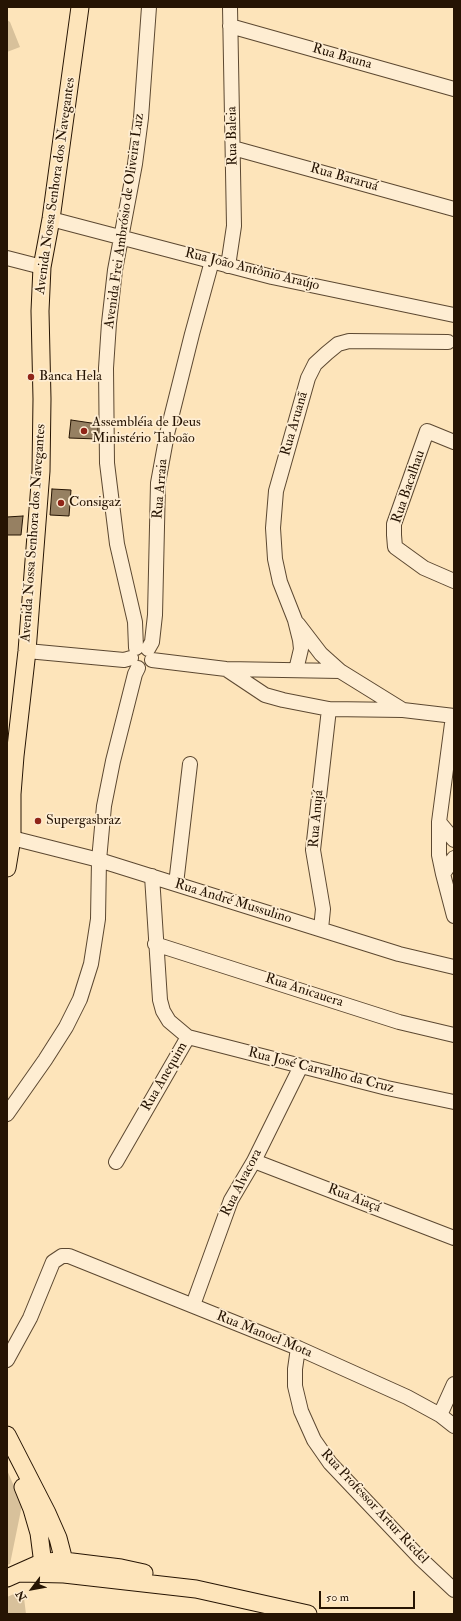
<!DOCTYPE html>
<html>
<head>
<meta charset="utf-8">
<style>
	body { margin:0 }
	#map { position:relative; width:461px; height:1621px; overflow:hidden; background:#fde4ba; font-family:"IM FELL Double Pica",serif }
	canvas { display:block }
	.frame { position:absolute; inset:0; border:8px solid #261403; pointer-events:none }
	.north { position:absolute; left:12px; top:1569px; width:40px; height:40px; -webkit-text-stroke:3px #feedd2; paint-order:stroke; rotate:238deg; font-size:11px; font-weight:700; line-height:16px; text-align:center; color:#261403 }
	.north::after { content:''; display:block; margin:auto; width:14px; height:18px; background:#261403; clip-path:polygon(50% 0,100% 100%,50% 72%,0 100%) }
	.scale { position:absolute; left:319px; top:1591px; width:96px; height:18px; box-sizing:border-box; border:2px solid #261403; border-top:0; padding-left:5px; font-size:12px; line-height:14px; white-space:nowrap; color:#261403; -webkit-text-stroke:3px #feedd2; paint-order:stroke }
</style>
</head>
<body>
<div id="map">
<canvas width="461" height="1621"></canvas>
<div class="frame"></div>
<div class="north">N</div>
<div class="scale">50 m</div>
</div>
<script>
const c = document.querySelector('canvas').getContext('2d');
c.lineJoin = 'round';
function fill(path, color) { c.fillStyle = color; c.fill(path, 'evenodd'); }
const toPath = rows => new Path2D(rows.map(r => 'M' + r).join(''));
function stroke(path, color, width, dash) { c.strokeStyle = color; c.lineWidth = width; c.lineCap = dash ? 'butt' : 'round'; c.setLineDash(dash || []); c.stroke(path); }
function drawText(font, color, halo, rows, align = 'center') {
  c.font = font + ' "IM FELL Double Pica",serif'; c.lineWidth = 3.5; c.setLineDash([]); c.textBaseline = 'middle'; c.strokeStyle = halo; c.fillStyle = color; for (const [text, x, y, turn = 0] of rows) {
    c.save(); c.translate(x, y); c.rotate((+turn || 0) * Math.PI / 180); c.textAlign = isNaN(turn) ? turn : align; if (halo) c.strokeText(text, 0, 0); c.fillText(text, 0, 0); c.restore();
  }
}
fill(toPath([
	[7,20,10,22,20,47,7,52],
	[7,1470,22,1505,10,1564,7,1565],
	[23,1590,26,1614,7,1614,7,1597]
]), '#d8c19b');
const building = toPath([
	[71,420,98,424,98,439,69,438,71,420],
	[52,489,71,490,69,516,50,515,52,489],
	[23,516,21,535,7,535,7,517,23,516]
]);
fill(building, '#968062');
stroke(building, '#261403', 1);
const minor = toPath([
	[230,26,454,89],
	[233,148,454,209],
	[51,219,272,277,454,315],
	[7,258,42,267],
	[228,266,234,226,230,7],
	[454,442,427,431,394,524,394,535,395,547,424,568,454,581],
	[298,624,321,654,340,671],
	[136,648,135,622,117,544,107,463,106,368,109,323,115,270,135,164,141,118,149,7],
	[148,649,152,642,155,615,158,483,167,434,192,334,212,261],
	[27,651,124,660,131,658],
	[152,660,226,669,340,671,403,710],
	[226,669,265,695,283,700,329,709,403,710,454,716],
	[296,670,301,649,300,640,295,620,280,582,275,559,273,528,276,491,308,378,315,364,327,353,338,344,349,341,448,342],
	[453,716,439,822,439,855,443,874,454,916],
	[439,822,454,840],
	[12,838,99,860,399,954,454,967],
	[443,874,454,858],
	[176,884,190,764],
	[321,929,323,909,313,850,329,709],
	[155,944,399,1022,454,1035],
	[188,1037,387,1088,454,1102],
	[7,1114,45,1060,66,1027,80,999,91,964,98,919,99,860,104,806,113,761,135,674,138,668],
	[254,1161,454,1238],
	[116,1162,188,1037,169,1021,163,1011,160,1000,152,876],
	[193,1305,231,1200,254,1161,301,1066],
	[298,1348,295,1369,295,1386,301,1411,314,1440,330,1463,421,1559,454,1590],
	[7,1360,30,1318,53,1262,62,1256,69,1256,298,1348,407,1397,440,1415,454,1426],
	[440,1415,454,1384]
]);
const major = toPath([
	[7,868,12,838,12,794,15,756,27,651,41,471,42,399,40,311,42,267,51,219,80,7],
	[7,1435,47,1513,58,1538,64,1561,64,1571],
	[23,1487,32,1509,39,1533,44,1572],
	[20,1573,64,1574,196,1589,308,1614],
	[7,1578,43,1562,64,1561,121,1568,144,1573]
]);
stroke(minor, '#5c4831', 16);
stroke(major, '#261403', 19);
stroke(minor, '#feedd2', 14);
stroke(major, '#fde4ba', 17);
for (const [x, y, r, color] of [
	[31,377,4,"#8f2418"],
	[84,431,4,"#8f2418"],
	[61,503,4,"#8f2418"],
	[38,821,4,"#8f2418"]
]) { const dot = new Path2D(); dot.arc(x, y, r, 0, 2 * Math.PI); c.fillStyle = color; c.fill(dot); stroke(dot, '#feedd2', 1.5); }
drawText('14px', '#261403', '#feedd2', [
	["Rua Bauna",342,57,16],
	["Rua Baleia",233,136,-91],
	["Rua Bararuá",344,178,16],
	["Avenida Nossa Senhora dos Navegantes",56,186,-82],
	["Avenida Frei Ambrósio de Oliveira Luz",125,221,-82],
	["Rua João Antônio Araújo",252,270,14],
	["Rua Aruanã",295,424,-74],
	["Rua Bacalhau",409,487,-71],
	["Rua Arraia",161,489,-85],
	["Avenida Nossa Senhora dos Navegantes",34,533,-86],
	["Rua Anujá",317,819,-85],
	["Rua André Mussulino",233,902,17],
	["Rua Anicauera",304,991,18],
	["Rua José Carvalho da Cruz",321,1071,14],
	["Rua Anequim",165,1077,-60],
	["Rua Alvacora",242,1183,-63],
	["Rua Aiaçá",354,1199,21],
	["Rua Manoel Mota",264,1335,22],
	["Rua Professor Artur Riedel",374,1507,47]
]);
drawText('14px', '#261403', '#feedd2', [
	["Banca Hela",39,377],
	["Assembléia de Deus",92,423],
	["Ministério Taboão",92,439],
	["Consigaz",69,503],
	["Supergasbraz",46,821]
], 'left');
</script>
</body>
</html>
